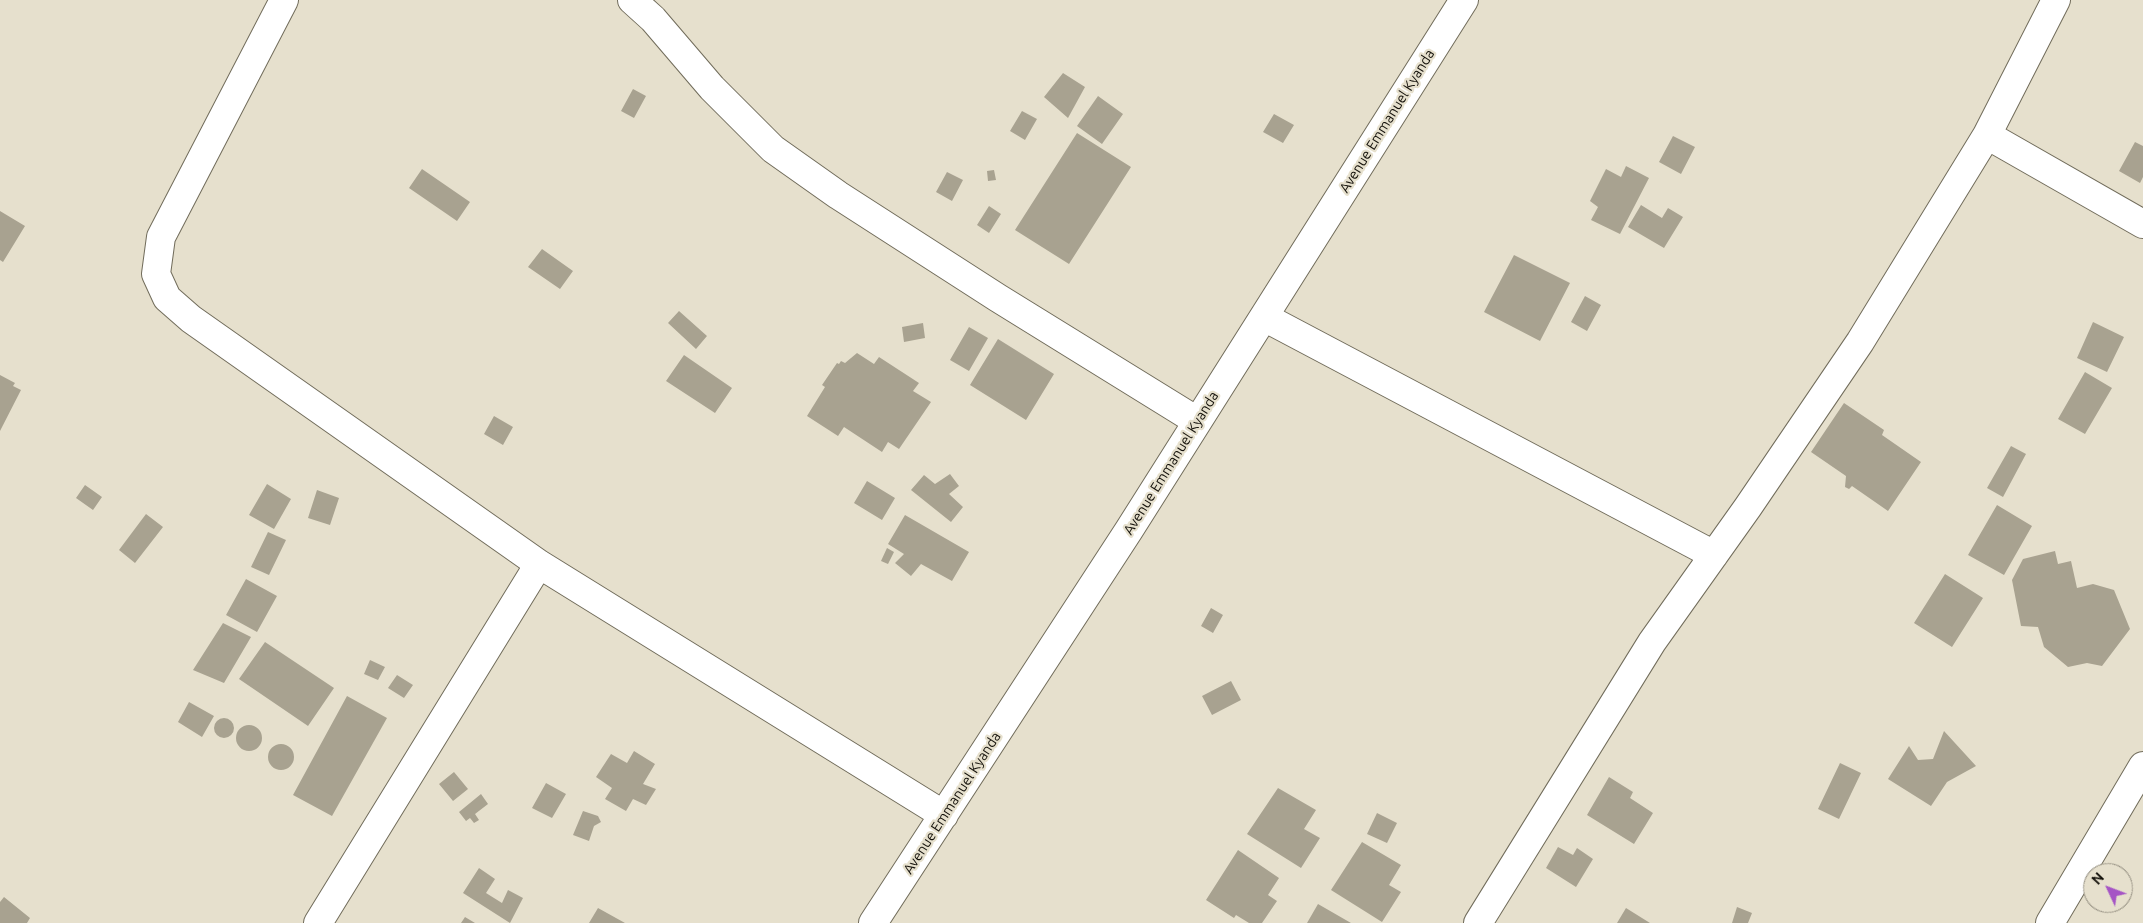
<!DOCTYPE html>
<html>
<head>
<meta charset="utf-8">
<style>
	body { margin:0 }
	#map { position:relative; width:2143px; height:923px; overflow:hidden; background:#e6e0cd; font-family:Ubuntu,sans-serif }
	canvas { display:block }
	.north { position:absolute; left:2083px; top:863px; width:50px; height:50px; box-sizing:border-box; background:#e6e0cd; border:1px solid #928d7f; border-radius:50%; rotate:313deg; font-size:14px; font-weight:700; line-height:20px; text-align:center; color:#13100a }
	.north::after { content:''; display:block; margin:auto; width:18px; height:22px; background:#a554c5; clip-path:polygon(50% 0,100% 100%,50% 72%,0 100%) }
</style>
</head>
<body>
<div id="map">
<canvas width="2143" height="923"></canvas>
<div class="north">N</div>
</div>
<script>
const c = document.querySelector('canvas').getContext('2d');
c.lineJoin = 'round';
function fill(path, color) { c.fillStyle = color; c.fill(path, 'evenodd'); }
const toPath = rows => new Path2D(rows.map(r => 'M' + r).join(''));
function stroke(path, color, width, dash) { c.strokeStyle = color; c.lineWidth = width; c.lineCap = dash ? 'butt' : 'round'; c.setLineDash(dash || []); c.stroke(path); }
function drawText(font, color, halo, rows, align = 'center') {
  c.font = font + ' Ubuntu,sans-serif'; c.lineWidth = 4.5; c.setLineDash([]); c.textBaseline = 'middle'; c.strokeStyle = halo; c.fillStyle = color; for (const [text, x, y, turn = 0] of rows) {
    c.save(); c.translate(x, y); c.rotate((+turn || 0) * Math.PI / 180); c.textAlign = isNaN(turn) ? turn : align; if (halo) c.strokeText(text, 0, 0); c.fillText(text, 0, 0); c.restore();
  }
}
fill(toPath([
	[1063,73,1085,87,1068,118,1044,97],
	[633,89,646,96,634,118,621,111],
	[1098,96,1123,114,1102,144,1077,126],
	[1022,111,1037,119,1025,140,1010,131],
	[1274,114,1294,125,1283,143,1263,132],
	[1077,133,1131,167,1069,264,1015,230],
	[1673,136,1695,147,1681,174,1659,162],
	[2135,142,2143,146,2143,177,2140,183,2119,171],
	[1626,166,1649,178,1620,234,1591,220,1598,207,1590,201,1606,169,1621,177],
	[422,169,470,202,457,221,409,188],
	[994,170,996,180,988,181,987,171],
	[947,172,963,180,952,201,936,192],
	[1641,205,1662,218,1668,208,1683,217,1664,248,1628,227],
	[989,206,1001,214,989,233,977,225],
	[0,211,25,226,3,262,0,260],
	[542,249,573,271,560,289,528,267],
	[1514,255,1570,283,1540,341,1484,312],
	[1585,296,1601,305,1587,331,1571,322],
	[679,311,707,336,696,349,668,323],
	[2093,322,2124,337,2107,372,2077,358],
	[923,323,925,338,904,342,902,327],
	[969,327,988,338,969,371,950,360],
	[998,339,1054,374,1026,420,970,385],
	[857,353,874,364,879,357,919,383,913,391,931,402,899,449,888,442,882,452,844,427,838,436,807,416,825,387,822,385,837,363,839,364,841,361,845,363],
	[684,355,732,388,715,413,666,381],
	[2085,372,2112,388,2085,434,2058,419],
	[0,375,15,383,13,386,21,390,0,431],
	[1844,403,1884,430,1882,435,1921,462,1888,511,1852,486,1849,489,1845,487,1846,476,1811,452],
	[494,416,513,427,503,445,484,434],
	[2011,446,2026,454,2003,497,1987,488],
	[950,474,959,486,949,494,963,507,951,522,911,490,924,475,935,484],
	[867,481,895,498,882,520,854,503],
	[267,484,291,499,274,529,249,515],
	[85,485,102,497,93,510,76,498],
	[317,490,339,498,330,525,308,518],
	[1997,505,2032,526,2004,575,1968,555],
	[146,514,163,527,135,563,119,550],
	[905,515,969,552,952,581,921,564,911,576,895,563,904,554,888,544],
	[268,532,286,540,269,575,251,567],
	[887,548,894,552,888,564,881,561],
	[2055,551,2058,564,2071,561,2077,588,2093,584,2114,590,2130,629,2102,666,2087,663,2068,667,2044,647,2038,627,2021,626,2012,580,2023,559],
	[1945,574,1983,598,1952,647,1914,623],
	[246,579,277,596,257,632,226,615],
	[1211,608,1223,615,1213,633,1201,626],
	[223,623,251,637,224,683,193,670],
	[265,642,334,688,308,726,239,679],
	[370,660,385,667,378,680,364,674],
	[397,675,413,685,404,698,388,688],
	[1231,681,1241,700,1212,715,1202,696],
	[347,696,387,718,332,816,293,795],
	[189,702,214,716,202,737,178,722],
	'214 728a10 10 0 1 1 20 0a10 10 0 1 1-20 0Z',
	'236 738a13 13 0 1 1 26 0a13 13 0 1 1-26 0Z',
	[1944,731,1976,766,1947,782,1931,806,1888,779,1909,746,1918,760,1933,759],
	'268 757a13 13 0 1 1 26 0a13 13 0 1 1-26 0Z',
	[634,751,655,764,643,784,656,789,646,805,633,799,626,811,605,799,612,788,596,777,611,754,627,763],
	[1840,763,1861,773,1839,819,1818,809],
	[454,772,468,789,453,801,439,784],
	[1609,777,1633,792,1630,798,1653,813,1634,844,1587,815],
	[546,783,566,794,552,818,532,808],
	[1278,788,1316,810,1304,829,1320,838,1301,868,1247,834],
	[481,794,488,804,475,814,479,820,474,823,470,818,466,821,459,812],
	[583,811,598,816,601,822,594,826,589,841,573,835],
	[1377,813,1397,823,1387,843,1367,834],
	[1362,842,1401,865,1389,885,1401,892,1382,922,1331,890],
	[1558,847,1573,855,1577,848,1593,859,1576,887,1546,868],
	[1238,850,1279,878,1268,895,1277,901,1262,923,1249,923,1236,915,1234,918,1206,900],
	[479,868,495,879,486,893,502,903,508,890,523,898,510,923,463,893],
	[4,897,30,918,27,923,0,923,0,902],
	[1318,904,1351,923,1307,923],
	[1737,907,1752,913,1748,923,1732,923],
	[598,908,625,923,589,923],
	[1626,908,1650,923,1617,923],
	[465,917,475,923,461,923]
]), '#a8a290');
const street = toPath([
	[284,0,161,237,156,274,167,298,191,319,539,564,944,815],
	[632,0,653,19,712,88,773,149,838,195,998,298,1197,421],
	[1987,135,2143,224],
	[1264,317,1714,555],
	[318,923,539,564],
	[873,923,1129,530,1464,0],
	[1478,923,1652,642,1748,507,1860,342,1987,135,2056,0],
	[2050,923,2143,766]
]);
stroke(street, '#716c5b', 30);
stroke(street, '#fff', 28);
drawText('14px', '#13100a', '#e6e0cd', [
	["Avenue Emmanuel Kyanda",1387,121,-58],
	["Avenue Emmanuel Kyanda",1171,463,-58],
	["Avenue Emmanuel Kyanda",952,803,-57]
]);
</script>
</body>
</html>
